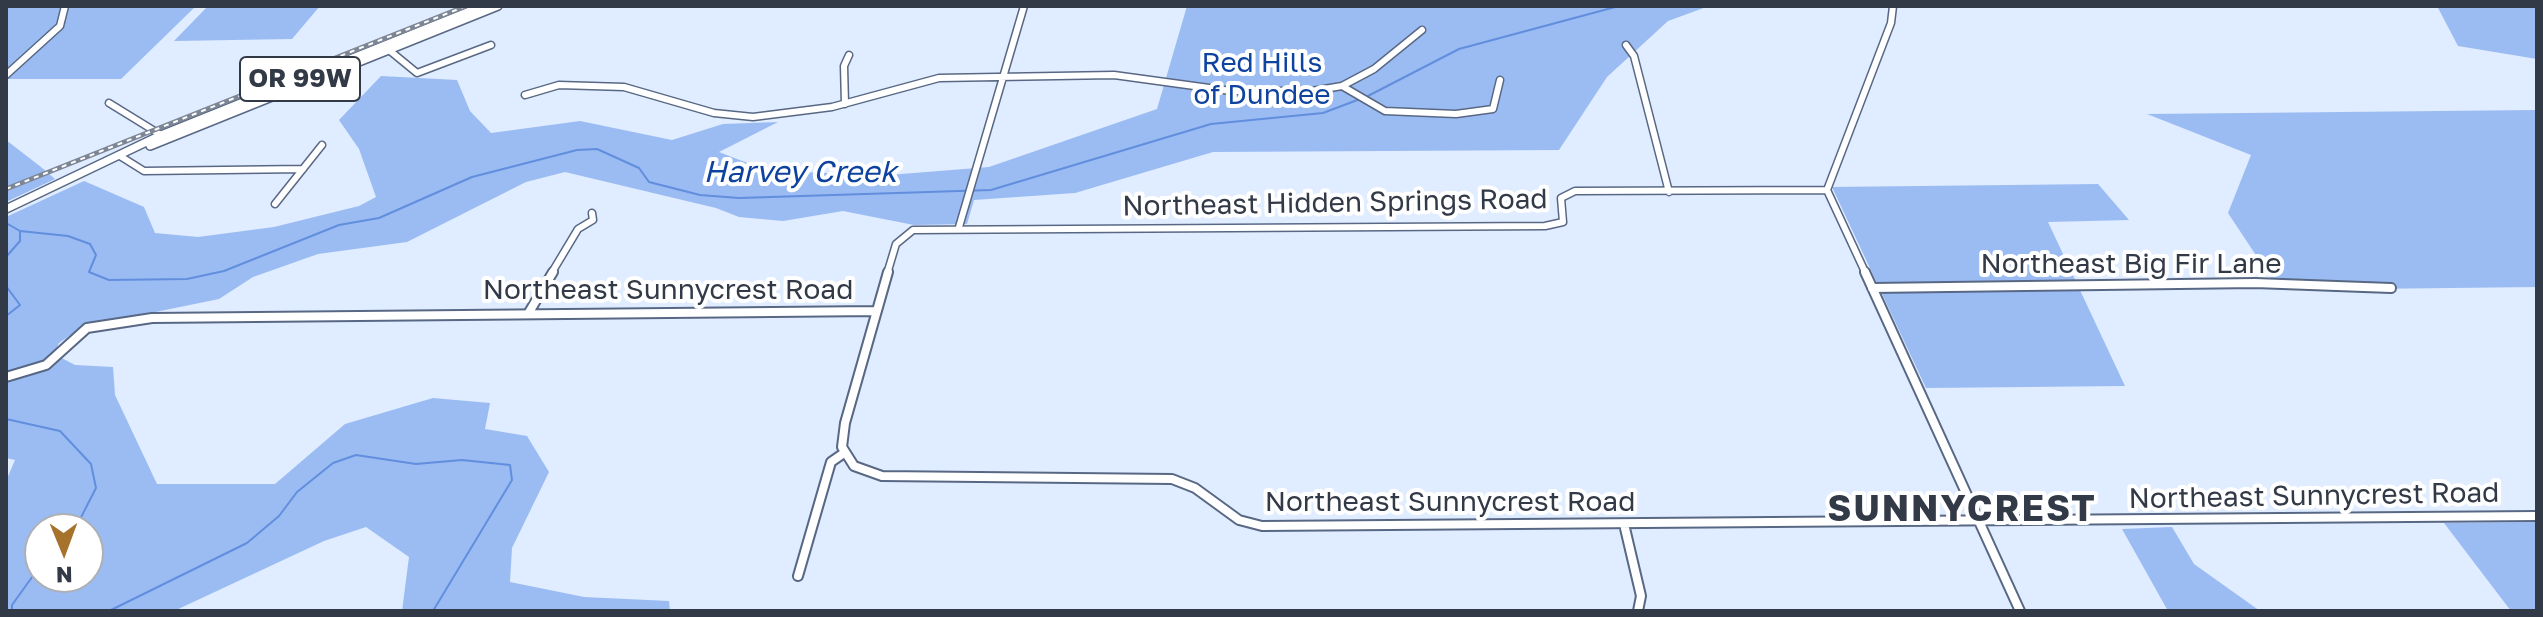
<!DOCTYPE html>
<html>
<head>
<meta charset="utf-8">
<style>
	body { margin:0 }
	#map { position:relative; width:2543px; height:617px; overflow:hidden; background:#e0ecff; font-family:"Golos Text",sans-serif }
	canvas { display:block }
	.frame { position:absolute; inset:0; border:8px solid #333a47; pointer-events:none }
	.north { position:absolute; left:24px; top:513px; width:80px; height:80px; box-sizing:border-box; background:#fff; border:2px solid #adb0b5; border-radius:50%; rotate:179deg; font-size:22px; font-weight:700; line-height:32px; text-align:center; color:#333a47 }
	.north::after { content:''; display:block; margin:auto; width:28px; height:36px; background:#a7722c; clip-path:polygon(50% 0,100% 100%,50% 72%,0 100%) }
</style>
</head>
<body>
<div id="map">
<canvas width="2543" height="617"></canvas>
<div class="frame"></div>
<div class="north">N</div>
</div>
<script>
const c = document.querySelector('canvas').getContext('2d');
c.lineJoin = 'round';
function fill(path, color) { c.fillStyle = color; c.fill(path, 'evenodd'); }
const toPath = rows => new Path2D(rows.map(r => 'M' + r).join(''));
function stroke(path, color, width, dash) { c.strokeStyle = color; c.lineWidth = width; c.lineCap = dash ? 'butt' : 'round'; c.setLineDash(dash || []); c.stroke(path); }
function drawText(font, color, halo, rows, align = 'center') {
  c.font = font + ' "Golos Text",sans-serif'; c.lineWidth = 8; c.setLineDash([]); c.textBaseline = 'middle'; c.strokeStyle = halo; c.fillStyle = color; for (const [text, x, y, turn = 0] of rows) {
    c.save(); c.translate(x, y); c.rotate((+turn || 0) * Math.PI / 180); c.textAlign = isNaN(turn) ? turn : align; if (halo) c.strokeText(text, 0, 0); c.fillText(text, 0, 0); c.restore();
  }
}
fill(toPath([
	[6,6,196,6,121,79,6,79],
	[208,6,320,6,292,39,174,41],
	[1187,6,1709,6,1668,21,1607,77,1559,150,1213,152,1075,193,974,200,967,224,914,225,843,211,783,221,739,217,716,208,565,172,526,182,407,242,318,254,253,277,219,299,82,327,59,343,54,354,75,365,113,367,115,395,157,484,275,484,345,424,433,398,490,403,485,429,527,436,549,472,512,548,510,582,584,597,669,601,670,611,402,611,409,557,366,527,324,541,174,611,6,611,6,481,15,460,6,458,6,217,84,181,144,207,155,233,198,237,274,227,359,206,376,197,359,149,339,120,381,76,457,80,470,111,491,133,580,121,672,140,723,124,778,122,719,152,768,171,889,175,989,167,1157,109],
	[40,529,88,529,88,577,40,577],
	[2437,6,2537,6,2537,59,2458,46],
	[2537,110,2537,287,2279,290,2228,213,2251,155,2147,114],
	[6,140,41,167,55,179,6,202],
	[2098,184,2129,220,2048,222,2125,386,1926,388,1832,187],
	[2537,522,2537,611,2511,611,2444,523],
	[2172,527,2194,564,2260,611,2168,611,2122,529]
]), '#9bbcf3');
stroke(toPath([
	[1366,97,1459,49,1619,6],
	[6,223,20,231,20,241,6,257],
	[20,231,68,236,90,244,96,255,89,272,109,280,187,279,224,271,339,225,379,218,472,177,577,150,597,149,639,168,649,182,700,195,739,198,991,190,1211,124,1323,113,1360,99],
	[6,286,20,305,6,316],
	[6,419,60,431,91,464,96,488,75,529],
	[12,611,12,605,40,566],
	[109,611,247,543,279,516,297,492,333,463,356,455,416,464,462,460,510,465,512,480,433,611]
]), '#618edd', 2);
const minorFar1 = toPath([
	[1626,45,1634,56,1669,192],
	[389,50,417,73,491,45],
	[6,75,60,26,65,6],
	[1342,86,1374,69,1422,30],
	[525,95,559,85,624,87,714,113,753,117,832,107,939,78,1114,75,1231,91,1312,91,1342,86,1385,111,1456,114,1493,109,1500,80],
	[109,103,161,135],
	[845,104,844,66,849,55],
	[120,156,144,171,303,169],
	[275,204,322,145],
	[959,227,1024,6],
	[551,274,578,229,593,220,592,213],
	[887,274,896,244,913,230,1545,226,1563,222,1561,198,1575,191,1827,190],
	[1866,274,1827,190,1891,23,1893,6]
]);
const minor = toPath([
	[888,272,845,423,842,447,854,466,882,476,1172,479,1195,488,1239,520,1262,526,2537,516],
	[1865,272,2020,611],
	[1872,288,2255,283,2391,288],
	[528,314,553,272],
	[6,377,46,365,87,328,152,318,876,311],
	[1624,524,1641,596,1638,611],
	[798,576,831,462,844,453]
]);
const major = toPath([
	[150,146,498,6],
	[6,209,161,135,482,6]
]);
stroke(minorFar1, '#586884', 9);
stroke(minor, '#586884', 12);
stroke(major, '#586884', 10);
stroke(minorFar1, '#fff', 6);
stroke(minor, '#fff', 8);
stroke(major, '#fff', 7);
const rail = toPath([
	[6,189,466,6]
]);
stroke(rail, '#7d8695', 5);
stroke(rail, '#fff', 2, [5]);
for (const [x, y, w] of [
	[300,79,120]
]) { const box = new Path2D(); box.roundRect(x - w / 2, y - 22, w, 44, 6); c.fillStyle = '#fff'; c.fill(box); stroke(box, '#333a47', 2); }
drawText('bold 26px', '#333a47', null, [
	["OR 99W",300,79]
]);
drawText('28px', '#0e439f', '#fff', [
	["Red Hills",1262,63],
	["of Dundee",1262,95]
]);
drawText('28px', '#333a47', '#fff', [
	["Northeast Hidden Springs Road",1335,203,-1],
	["Northeast Big Fir Lane",2131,264],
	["Northeast Sunnycrest Road",668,290],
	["Northeast Sunnycrest Road",2314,496,-1],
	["Northeast Sunnycrest Road",1450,502]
]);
drawText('italic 30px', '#0d439e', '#fff', [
	["Harvey Creek",800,172]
]);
c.letterSpacing = '2px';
drawText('bold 36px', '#333a47', '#fff', [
	["SUNNYCREST",1962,510]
]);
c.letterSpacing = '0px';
</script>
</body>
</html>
